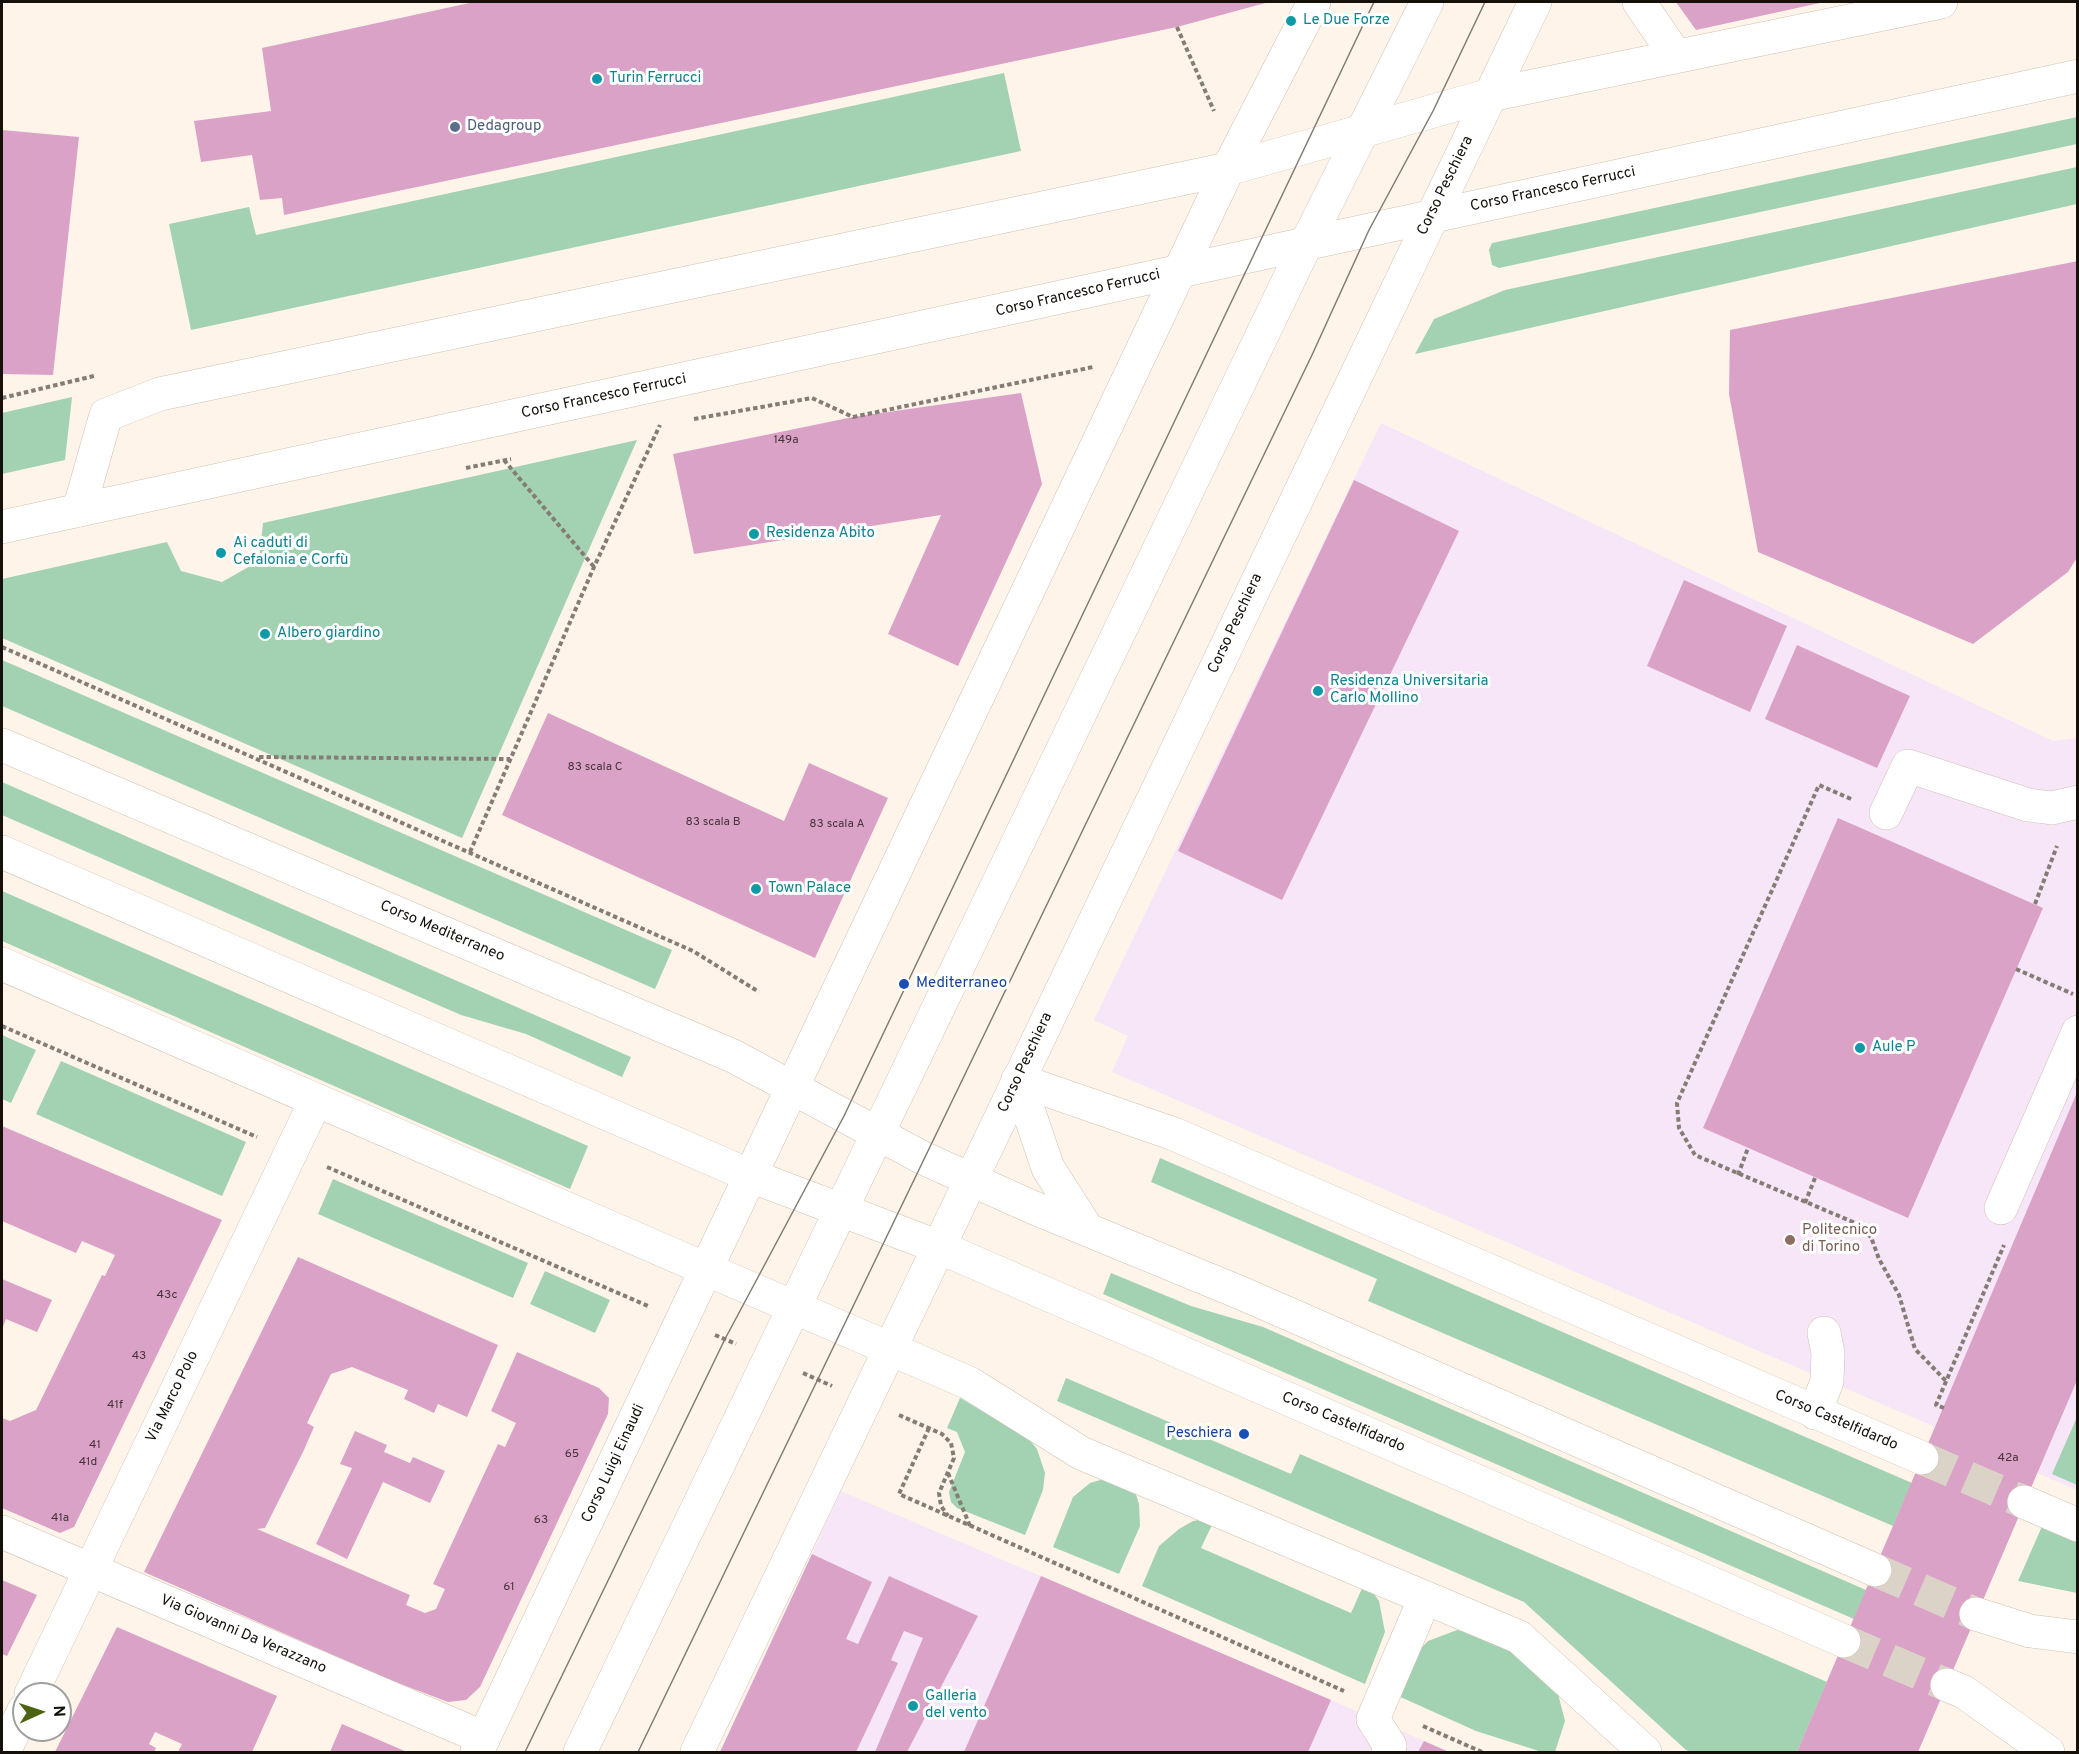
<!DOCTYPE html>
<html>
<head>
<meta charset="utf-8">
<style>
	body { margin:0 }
	#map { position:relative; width:2079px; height:1754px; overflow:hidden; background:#fef4ea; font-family:Overpass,sans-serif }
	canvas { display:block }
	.frame { position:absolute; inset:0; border:3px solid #15100a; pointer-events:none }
	.north { position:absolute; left:12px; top:1682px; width:60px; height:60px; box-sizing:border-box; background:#fff; border:2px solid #a19f9d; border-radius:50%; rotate:87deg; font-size:16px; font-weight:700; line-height:24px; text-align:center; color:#15100a }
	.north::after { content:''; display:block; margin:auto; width:21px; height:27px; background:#4c6311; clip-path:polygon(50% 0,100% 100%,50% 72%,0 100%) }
</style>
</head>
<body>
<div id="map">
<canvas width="2079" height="1754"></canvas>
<div class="frame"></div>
<div class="north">N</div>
</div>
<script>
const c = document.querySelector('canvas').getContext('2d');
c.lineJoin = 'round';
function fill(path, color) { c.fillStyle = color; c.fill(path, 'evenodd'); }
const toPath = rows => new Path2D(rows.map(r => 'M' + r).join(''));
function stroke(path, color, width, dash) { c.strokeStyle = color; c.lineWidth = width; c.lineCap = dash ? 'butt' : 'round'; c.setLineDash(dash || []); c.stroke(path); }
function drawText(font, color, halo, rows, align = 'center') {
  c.font = font + ' Overpass,sans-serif'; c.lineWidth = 6; c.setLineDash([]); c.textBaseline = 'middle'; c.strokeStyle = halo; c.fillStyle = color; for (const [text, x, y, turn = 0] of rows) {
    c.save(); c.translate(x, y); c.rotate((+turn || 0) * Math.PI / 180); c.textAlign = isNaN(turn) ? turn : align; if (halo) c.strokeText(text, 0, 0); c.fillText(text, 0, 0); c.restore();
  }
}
fill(toPath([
	[1381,423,2053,741,2077,738,2077,1490,2037,1473,1918,1752,1797,1752,1935,1427,1112,1072,1128,1036,1094,1020],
	[841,1491,1331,1700,1449,1752,720,1752]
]), '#f7e6f8');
fill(toPath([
	[1004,73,1021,151,191,330,169,224,249,207,256,235],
	[2077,117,2077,144,1499,268,1492,265,1489,250,1492,243],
	[2077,167,2077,204,1415,354,1434,319,1505,290],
	[72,397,65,460,2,474,2,413],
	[637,440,462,838,2,638,2,579,167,542,181,571,222,582,259,561,263,523],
	[2,660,672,950,655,989,2,706],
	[2,782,631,1057,622,1077,526,1034,461,1015,2,815],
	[2,891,588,1146,570,1189,2,941],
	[2,1035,36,1050,11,1103,2,1099],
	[61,1061,246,1142,222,1196,36,1114],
	[1160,1158,1912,1483,1893,1526,1368,1301,1377,1279,1151,1182],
	[333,1179,528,1263,513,1298,318,1214],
	[545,1271,610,1300,595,1333,530,1304],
	[1111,1273,1191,1306,1263,1327,1866,1590,1854,1619,1103,1294],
	[1066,1378,1291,1474,1300,1454,1827,1682,1797,1752,1691,1752,1686,1750,1524,1602,1057,1401],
	[960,1398,1028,1438,1037,1449,1045,1473,1043,1490,1025,1535,957,1508,951,1502,949,1492,965,1452,957,1432,947,1428],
	[2077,1417,2077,1485,2052,1474],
	[1111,1477,1134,1488,1139,1504,1140,1526,1119,1574,1053,1547,1073,1497,1090,1483],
	[1205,1519,1213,1523,1201,1548,1351,1613,1364,1584,1370,1588,1379,1601,1385,1632,1365,1684,1142,1586,1159,1546,1179,1529,1193,1521],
	[2043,1524,2077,1539,2077,1593,2018,1581],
	[1457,1630,1474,1633,1515,1651,1557,1690,1565,1721,1555,1752,1542,1752,1476,1731,1396,1695,1417,1652,1428,1641]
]), '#a3d2b2');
fill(toPath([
	[474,2,1269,2,1177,27,284,215,282,198,260,200,252,155,201,162,194,121,271,111,262,48],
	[1676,2,1820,2,1820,3,1696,30],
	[2,130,79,137,53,375,2,374],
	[2078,261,2078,556,2068,572,1973,644,1758,552,1729,394,1730,330],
	[1021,393,1042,484,958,666,888,634,941,515,694,554,673,454,853,417],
	[1354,480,1459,531,1282,900,1178,851],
	[1684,580,1787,626,1750,712,1647,666],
	[1797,645,1910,696,1877,768,1765,719],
	[548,713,784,821,809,763,888,798,815,958,502,815],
	[1838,818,2043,908,1908,1218,1703,1128],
	[2078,1090,2078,1378,1918,1752,1797,1752],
	[2,1126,222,1220,74,1527,60,1533,2,1508,2,1418,10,1421,36,1410,102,1275,105,1276,115,1255,82,1241,76,1253,2,1221],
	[298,1257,498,1345,467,1417,438,1404,434,1413,404,1399,408,1390,352,1367,331,1374,307,1423,314,1427,303,1452,265,1528,257,1529,410,1595,406,1605,425,1613,436,1609,445,1589,433,1584,498,1444,505,1447,516,1423,491,1411,517,1352,599,1388,609,1398,608,1414,504,1636,480,1687,466,1700,448,1702,390,1680,144,1572],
	[2,1279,52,1300,37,1332,6,1319,2,1329],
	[355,1431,387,1445,384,1452,410,1463,413,1457,445,1471,430,1503,383,1482,347,1559,316,1544,352,1468,340,1464],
	[812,1554,872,1582,846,1639,858,1644,889,1576,978,1616,907,1752,875,1752,923,1638,904,1631,891,1660,898,1663,856,1752,720,1752],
	[1041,1576,1331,1700,1308,1752,964,1752],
	[2,1580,37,1595,7,1656,2,1654],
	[117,1627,277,1696,252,1752,178,1752,182,1744,155,1732,149,1744,156,1748,154,1752,55,1752],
	[342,1724,407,1752,330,1752],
	[1424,1741,1449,1752,1418,1752]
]), '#dba2c7');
stroke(toPath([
	[1922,1458,2024,1502]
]), '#dbd2c8', 33, [33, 16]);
stroke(toPath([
	[1875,1570,1976,1614],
	[1844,1641,1947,1685]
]), '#dbd2c8', 33, [33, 16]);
const minor = toPath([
	[1639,2,1676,56],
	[79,510,106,415,160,394,1228,169,1490,95,1941,2],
	[1886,813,1908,766,2028,805,2052,808,2078,802],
	[2,964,969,1383,1081,1453,1519,1637,1645,1752],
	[1018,1080,1174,1134,1922,1458],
	[2001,1208,2078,1032],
	[1815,1413,1827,1381,1828,1353,1824,1333],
	[2024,1502,2078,1525],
	[2,1532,484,1738],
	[31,1694,316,1100],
	[4,1752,24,1710],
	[477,1752,1228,169,1314,2],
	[697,1752,1535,2],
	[1388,1752,1390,1746,1373,1719,1425,1598]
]);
const major = toPath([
	[2,527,2078,76],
	[2,745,733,1056,923,1158,1032,1207,1241,1293,1875,1570],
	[2,852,751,1176,939,1247,1844,1641],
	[1018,1080,1048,1168,1087,1229],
	[1976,1614,2030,1631,2078,1637],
	[1947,1685,1964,1692,2048,1752],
	[580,1752,1306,244,1427,2]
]);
stroke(minor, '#d0c1b0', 34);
stroke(major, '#d0c1b0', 34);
stroke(toPath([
	[1177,27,1214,111],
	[2,398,94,376],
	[694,419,812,398,853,417,1093,367],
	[504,460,594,567],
	[466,468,511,459],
	[2,647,693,951,759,992],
	[259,757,510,759],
	[1851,799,1819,785,1677,1103,1679,1128,1695,1155,1853,1222,1871,1237,1879,1259,1899,1295,1915,1349,1946,1381],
	[470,852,594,567,660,425],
	[2035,904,2057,846],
	[2016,969,2073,994],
	[2,1026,257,1137],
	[327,1167,648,1306],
	[1738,1175,1748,1148],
	[1805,1203,1815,1178],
	[715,1335,736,1344],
	[803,1373,832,1386],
	[1944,1408,1936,1405,2004,1245],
	[899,1415,942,1434,951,1443,954,1458,939,1493,941,1506,948,1516],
	[929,1428,899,1494,1344,1691],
	[948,1473,970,1526],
	[1423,1726,1482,1752]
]), '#857d75', 4, [4.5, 3]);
stroke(minor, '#fff', 33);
stroke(major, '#fff', 33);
stroke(toPath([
	[525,1752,725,1339,844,1116,1374,2],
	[638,1752,1312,355,1369,230,1433,111,1485,2]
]), '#827b73', 1.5);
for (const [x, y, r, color] of [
	[1291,21,6,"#0f9aa8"],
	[597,79,6,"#0f9aa8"],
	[455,127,6,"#5c6f8a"],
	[754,534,6,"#0f9aa8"],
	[221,553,6,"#0f9aa8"],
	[265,634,6,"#0f9aa8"],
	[1318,691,6,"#0f9aa8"],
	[756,889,6,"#0f9aa8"],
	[904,984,6,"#1a4fb4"],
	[1860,1048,6,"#0f9aa8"],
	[1790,1240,6,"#8d6e63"],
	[1244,1434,6,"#1a4fb4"],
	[913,1706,6,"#0f9aa8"]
]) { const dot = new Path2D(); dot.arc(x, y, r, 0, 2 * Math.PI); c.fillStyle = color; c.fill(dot); stroke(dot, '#fff', 2); }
drawText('12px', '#463439', null, [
	["149a",786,441],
	["83 scala C",595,768],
	["83 scala B",713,823],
	["83 scala A",837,825],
	["43c",167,1296],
	["43",139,1357],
	["41f",115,1406],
	["41",95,1446],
	["65",572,1455],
	["42a",2008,1459],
	["41d",88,1463],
	["41a",60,1519],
	["63",541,1521],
	["61",509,1588]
]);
drawText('15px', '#0d838f', '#fff', [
	["Le Due Forze",1303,21],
	["Turin Ferrucci",609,79],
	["Residenza Abito",766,534],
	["Ai caduti di",233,544],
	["Cefalonia e Corfù",233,561],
	["Albero giardino",277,634],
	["Residenza Universitaria",1330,682],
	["Carlo Mollino",1330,699],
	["Town Palace",768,889],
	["Aule P",1872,1048],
	["Galleria",925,1697],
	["del vento",925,1714]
], 'left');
drawText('15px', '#4e5e75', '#fff', [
	["Dedagroup",467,127]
], 'left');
drawText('15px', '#15100a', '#fff', [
	["Corso Peschiera",1446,186,-64],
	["Corso Francesco Ferrucci",1553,190,-12],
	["Corso Francesco Ferrucci",1078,294,-13],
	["Corso Francesco Ferrucci",604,397,-12],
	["Corso Peschiera",1236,624,-65],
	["Corso Mediterraneo",442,932,23],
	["Corso Peschiera",1026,1063,-65],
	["Via Marco Polo",173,1397,-64],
	["Corso Castelfidardo",1836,1421,23],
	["Corso Castelfidardo",1343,1423,23],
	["Corso Luigi Einaudi",614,1464,-65],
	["Via Giovanni Da Verazzano",243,1635,23]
]);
drawText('15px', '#164399', '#fff', [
	["Mediterraneo",916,984],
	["Peschiera",1232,1434,"right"]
], 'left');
drawText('15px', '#785e54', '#fff', [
	["Politecnico",1802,1231],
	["di Torino",1802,1248]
], 'left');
</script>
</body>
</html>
